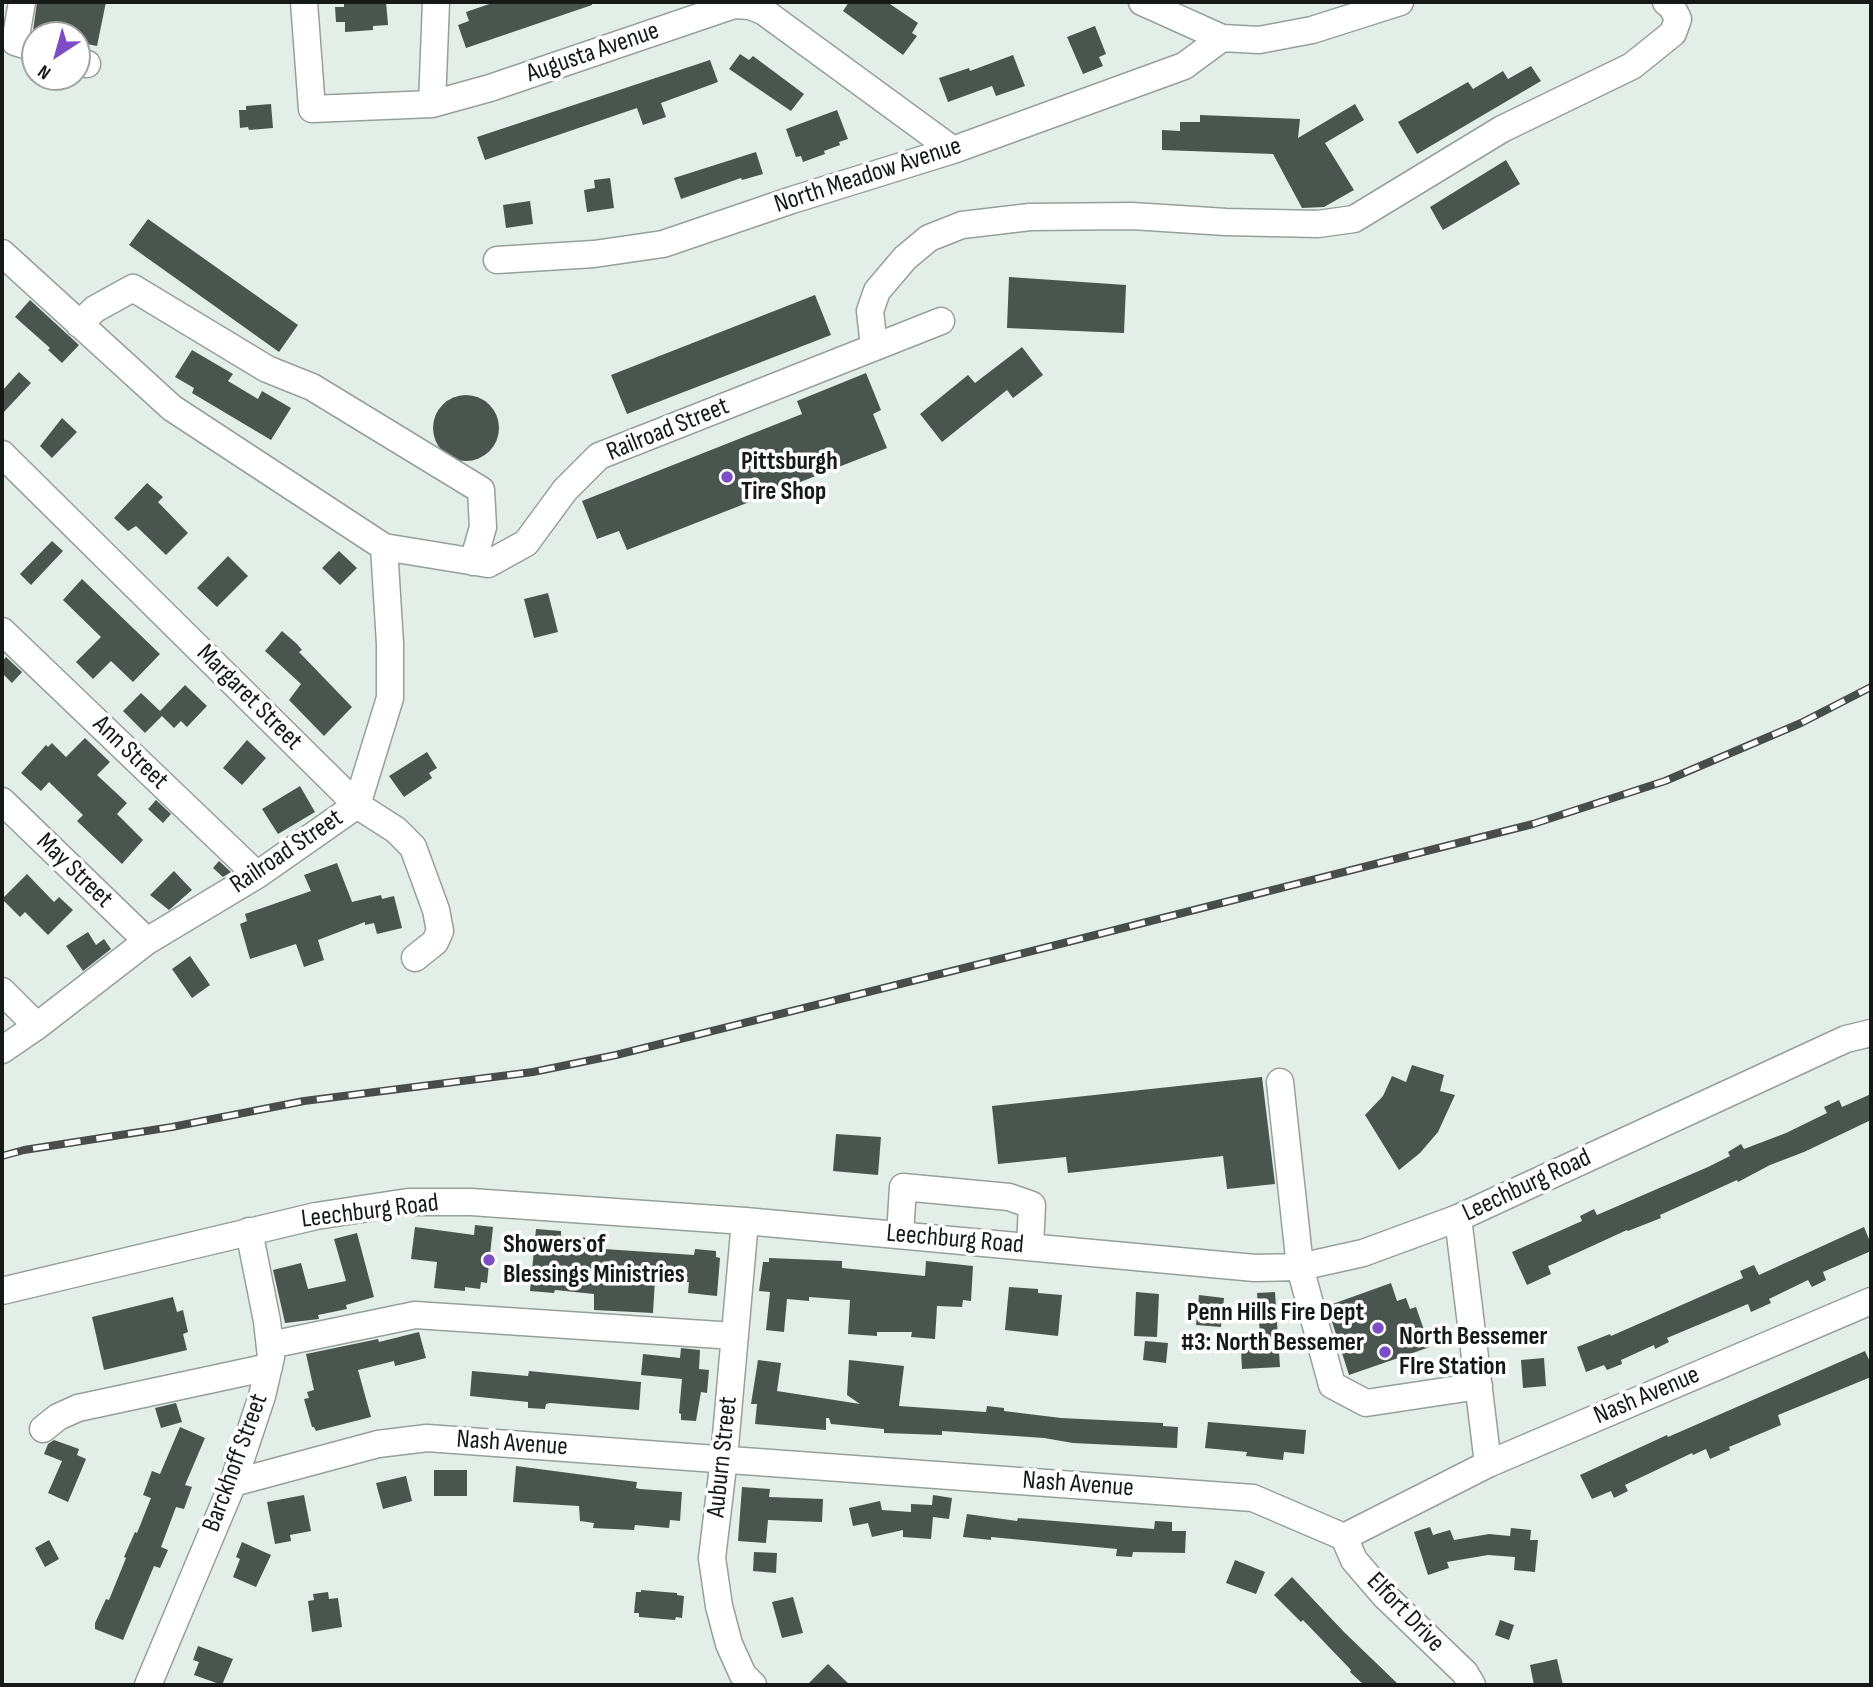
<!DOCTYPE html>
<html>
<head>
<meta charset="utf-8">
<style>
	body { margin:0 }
	#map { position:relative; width:1873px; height:1687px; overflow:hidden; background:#e3eee8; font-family:"Sofia Sans Condensed",sans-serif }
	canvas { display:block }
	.frame { position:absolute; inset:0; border:4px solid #151917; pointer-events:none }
	.north { position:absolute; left:21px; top:21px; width:70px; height:70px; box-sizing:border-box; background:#fff; border:2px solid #a1a3a2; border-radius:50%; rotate:216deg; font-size:19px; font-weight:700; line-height:28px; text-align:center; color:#151917 }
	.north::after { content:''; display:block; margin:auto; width:24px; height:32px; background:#7e4cc4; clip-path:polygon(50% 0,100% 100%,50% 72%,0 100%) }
</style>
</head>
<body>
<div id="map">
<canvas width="1873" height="1687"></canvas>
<div class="frame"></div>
<div class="north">N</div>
</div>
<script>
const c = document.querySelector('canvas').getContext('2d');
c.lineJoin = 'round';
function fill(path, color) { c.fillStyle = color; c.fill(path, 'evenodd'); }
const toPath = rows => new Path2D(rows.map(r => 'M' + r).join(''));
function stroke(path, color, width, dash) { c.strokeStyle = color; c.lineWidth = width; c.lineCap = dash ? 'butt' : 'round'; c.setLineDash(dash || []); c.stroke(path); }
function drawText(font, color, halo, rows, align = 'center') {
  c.font = font + ' "Sofia Sans Condensed",sans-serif'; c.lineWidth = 7; c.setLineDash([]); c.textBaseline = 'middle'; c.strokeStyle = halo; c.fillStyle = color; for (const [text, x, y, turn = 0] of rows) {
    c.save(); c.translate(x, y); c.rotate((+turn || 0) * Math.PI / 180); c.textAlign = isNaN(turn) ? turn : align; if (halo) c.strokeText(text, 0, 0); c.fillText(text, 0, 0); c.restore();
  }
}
fill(toPath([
	[37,2,106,2,97,46,77,42,77,35,43,35,33,31],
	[377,2,386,2,388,25,373,26,373,30,345,32,345,22,336,22,335,7,344,7,344,4],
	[495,2,592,2,592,5,466,48,458,25,469,21,466,12],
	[849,2,887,2,918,23,912,33,917,36,903,55,843,11],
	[1095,26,1106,54,1099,57,1103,66,1083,74,1067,37],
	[740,54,749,60,753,56,804,94,791,111,729,69],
	[1013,55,1025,86,996,96,992,86,948,102,939,78,969,68,970,71],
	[710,60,718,82,661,103,666,117,643,125,637,108,485,160,477,137],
	[1531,66,1541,81,1417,154,1398,122,1468,82,1473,89,1503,71,1508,79],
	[271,104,273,128,249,130,248,127,240,128,239,110,246,110,246,106],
	[1355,104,1364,120,1325,143,1354,190,1324,207,1302,208,1273,154,1162,150,1162,130,1180,131,1180,122,1200,122,1200,115,1300,119,1298,138],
	[837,110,848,139,839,142,840,145,824,151,825,154,803,162,801,156,796,157,786,129],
	[756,152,763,174,742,180,741,178,681,199,674,178],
	[1506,160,1520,184,1443,230,1430,207],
	[610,178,614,208,587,212,584,190,595,188,594,180],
	[530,201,533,224,506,228,503,205],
	[148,219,298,325,279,352,129,245],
	[1009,277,1126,285,1124,333,1007,328],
	[815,295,831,335,627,414,611,375],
	[30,300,79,345,62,363,48,350,50,348,15,317],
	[1022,347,1043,375,1013,398,1007,390,942,442,920,414,968,375,975,383],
	[192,350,233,374,228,381,258,399,262,391,291,408,271,440,192,393,194,388,175,377],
	[19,372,31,383,2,414,2,391],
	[866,373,881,410,873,414,887,448,627,550,619,531,597,539,582,501,802,414,797,401],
	'433 428a33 33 0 1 1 66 0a33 33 0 1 1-66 0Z',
	[62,418,77,432,52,458,40,446],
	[147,483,163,497,158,502,188,533,166,555,136,526,128,531,114,518],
	[52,541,63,551,31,585,20,574],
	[339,551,357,568,340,585,322,568],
	[228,556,248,576,217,607,197,588],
	[82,579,160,654,133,682,111,661,93,679,76,662,101,637,63,600],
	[548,593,558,632,534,638,524,599],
	[282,631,297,644,302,650,299,652,352,707,324,736,289,700,301,684,265,651],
	[6,657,22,672,12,683,2,673,2,662],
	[185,685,207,706,187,727,181,721,174,728,162,716,145,733,123,711,141,693,160,711],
	[85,738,110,762,97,775,127,803,117,814,143,840,122,864,77,821,83,815,49,782,41,791,21,773,46,745,48,747,52,743,66,757],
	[247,740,266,758,242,785,223,768],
	[427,752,437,768,429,773,432,778,404,797,389,776],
	[300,786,315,812,278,834,262,809],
	[156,800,171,814,163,823,148,809],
	[219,861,231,872,223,877,213,868],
	[337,863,352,902,381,895,382,899,394,896,402,928,377,934,374,923,365,925,365,922,318,940,324,960,304,967,296,944,250,959,240,924,247,921,245,914,311,891,304,875],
	[174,871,192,890,169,910,150,895],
	[27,874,54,902,59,897,73,910,48,935,25,912,20,917,2,899],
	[88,932,96,945,104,939,111,949,83,971,66,946],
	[190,956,210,985,192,998,172,969],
	[1412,1065,1444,1075,1440,1091,1455,1095,1438,1132,1420,1153,1399,1170,1365,1115,1383,1096,1392,1076,1406,1082],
	[1262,1077,1275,1184,1227,1189,1223,1156,1068,1173,1066,1157,998,1164,992,1106],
	[1871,1094,1871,1120,1804,1152,1770,1165,1738,1182,1737,1180,1660,1215,1661,1218,1628,1231,1627,1230,1555,1263,1548,1266,1551,1274,1527,1285,1512,1252,1582,1221,1580,1216,1594,1209,1597,1215,1708,1167,1730,1156,1728,1152,1741,1144,1744,1149,1786,1133,1827,1113,1824,1107,1839,1100,1842,1107],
	[836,1134,881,1137,878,1175,833,1171],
	[475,1225,493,1227,487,1283,481,1282,480,1289,465,1287,465,1291,434,1288,437,1262,411,1259,415,1227,474,1235],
	[1864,1227,1871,1244,1871,1251,1823,1272,1826,1280,1812,1287,1808,1280,1769,1299,1771,1303,1751,1312,1748,1304,1667,1338,1669,1342,1655,1349,1654,1345,1621,1360,1622,1364,1607,1370,1604,1365,1586,1372,1577,1347,1610,1334,1611,1336,1743,1278,1740,1271,1754,1265,1759,1275],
	[536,1229,561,1231,561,1236,590,1238,589,1248,694,1255,695,1249,716,1251,716,1257,720,1258,717,1296,688,1293,689,1282,655,1280,653,1313,594,1310,594,1294,555,1290,554,1293,530,1291],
	[357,1233,374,1297,346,1305,347,1309,318,1315,319,1319,285,1323,273,1270,301,1263,308,1289,346,1281,334,1239],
	[769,1258,842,1261,842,1268,925,1276,926,1261,973,1266,971,1301,963,1300,962,1307,937,1306,935,1339,911,1337,912,1332,877,1332,877,1336,848,1334,850,1300,809,1297,809,1301,787,1299,784,1332,766,1330,770,1292,759,1291,763,1262,769,1262],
	[1391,1283,1397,1301,1406,1298,1410,1309,1416,1307,1430,1347,1349,1375,1327,1306],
	[1009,1287,1038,1289,1038,1293,1062,1295,1058,1336,1005,1330],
	[1136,1292,1159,1294,1157,1337,1134,1336],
	[1275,1292,1280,1367,1242,1369,1241,1350,1261,1349,1257,1293],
	[1199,1295,1224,1298,1221,1327,1196,1325],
	[173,1297,177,1312,183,1310,188,1332,183,1334,187,1350,104,1370,92,1317],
	[419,1332,426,1358,395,1366,394,1361,358,1370,371,1417,316,1431,314,1427,312,1427,304,1399,309,1398,307,1392,314,1390,306,1354,378,1339,379,1342],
	[1145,1341,1168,1343,1166,1363,1143,1360],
	[681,1348,700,1350,699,1369,709,1370,707,1393,701,1392,696,1421,681,1420,681,1414,679,1413,682,1379,641,1375,643,1354,680,1358],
	[1865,1351,1871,1364,1871,1377,1778,1415,1781,1425,1729,1447,1730,1450,1710,1459,1706,1449,1693,1455,1692,1453,1625,1485,1628,1491,1614,1498,1611,1491,1592,1499,1580,1475,1667,1435,1668,1437],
	[1544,1358,1546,1386,1523,1388,1521,1360],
	[758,1360,781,1363,777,1391,860,1404,847,1395,849,1360,904,1366,899,1406,986,1412,987,1406,1004,1408,1004,1411,1061,1418,1163,1423,1163,1426,1178,1427,1177,1448,1073,1443,1044,1438,942,1431,942,1435,884,1433,884,1429,831,1424,829,1418,826,1418,826,1430,755,1424,757,1404,751,1404],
	[472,1371,528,1376,529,1371,641,1382,639,1410,550,1403,546,1404,545,1409,528,1408,528,1402,470,1396],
	[176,1403,182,1422,161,1428,155,1408],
	[1208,1422,1306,1430,1304,1454,1284,1452,1283,1460,1246,1456,1247,1452,1205,1448],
	[180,1427,205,1438,185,1485,192,1487,184,1509,176,1507,161,1547,168,1550,160,1568,154,1566,123,1640,95,1629,95,1623,106,1599,109,1600,126,1558,124,1557,135,1532,137,1533,151,1498,143,1495,152,1471,160,1474],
	[54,1440,79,1449,77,1455,86,1459,68,1502,48,1493,62,1461,44,1454,48,1444],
	[516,1466,637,1482,636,1488,640,1489,682,1492,680,1521,670,1520,669,1528,635,1525,634,1530,593,1528,594,1523,580,1521,579,1506,513,1502],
	[434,1470,467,1470,467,1496,434,1496],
	[406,1476,412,1501,383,1509,376,1483],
	[742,1487,770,1489,769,1497,823,1499,822,1522,768,1520,766,1543,738,1541],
	[304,1495,311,1531,290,1535,291,1541,275,1544,267,1502],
	[933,1495,952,1498,949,1519,933,1517,931,1539,903,1537,903,1530,872,1537,868,1523,853,1526,849,1508,880,1501,882,1510,911,1512,911,1504,932,1505],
	[967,1514,1017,1521,1018,1518,1154,1529,1155,1521,1172,1522,1172,1531,1186,1531,1185,1553,1133,1552,1132,1557,1116,1556,1117,1549,991,1537,991,1540,963,1537],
	[1430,1527,1433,1535,1450,1530,1454,1540,1489,1534,1510,1536,1511,1528,1531,1530,1530,1540,1538,1540,1535,1572,1514,1570,1515,1557,1488,1555,1447,1562,1449,1568,1428,1575,1414,1532],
	[49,1540,59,1559,45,1567,35,1548],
	[242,1542,271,1555,256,1587,233,1577,240,1559,236,1557],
	[754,1552,777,1553,776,1573,753,1571],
	[1235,1560,1265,1572,1256,1594,1226,1583],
	[1292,1577,1344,1632,1399,1685,1364,1685,1350,1672,1351,1670,1303,1620,1301,1622,1274,1595],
	[641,1590,677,1593,677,1595,684,1596,682,1618,676,1617,675,1620,639,1617,639,1613,634,1613,636,1592,641,1592],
	[328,1592,329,1599,338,1598,342,1627,312,1632,308,1601,314,1600,313,1594],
	[793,1597,803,1633,782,1638,772,1602],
	[1500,1620,1514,1625,1509,1640,1495,1635],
	[198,1646,233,1659,222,1685,194,1675,199,1662,193,1660],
	[1557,1659,1563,1685,1534,1685,1530,1665],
	[828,1664,850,1685,807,1685]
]), '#4b554f');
const minor = toPath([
	[22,2,15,42,35,48],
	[304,2,312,109,432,104,490,88,734,5,750,6,763,11,953,150],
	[1142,2,1222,38,1259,40,1312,30,1400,2],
	[77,61,87,64],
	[432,104,436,2],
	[2,253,172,408,384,547,390,644,390,698,357,805,257,875,147,941,37,1026,2,1050],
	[497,260,594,254,663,244,792,200,953,150,1184,66,1222,38],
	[79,324,95,309,133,288,267,369,312,387,481,490,483,527,473,562],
	[874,347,870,311,877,291,905,258,929,238,962,225,1030,217,1132,216,1226,222,1318,224,1354,219,1502,129,1632,66,1673,33,1678,19,1672,7,1666,2],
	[2,454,357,805,396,830,413,847,436,910,440,931,435,942,415,958],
	[384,547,488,564,526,543,565,490,599,456,941,321],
	[2,631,257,875],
	[2,801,147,941],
	[2,991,37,1026],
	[1280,1082,1300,1267,1332,1385,1366,1403,1479,1386],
	[1458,1218,1488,1464],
	[745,1221,724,1458,712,1558,719,1606,729,1644,743,1675,753,1685],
	[900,1235,903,1187,1009,1197,1032,1205,1030,1247],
	[2,1291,316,1216,408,1202,471,1202,745,1221,1255,1268,1300,1267,1363,1253,1458,1218,1846,1039,1871,1033],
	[270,1345,415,1315,735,1336],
	[43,1429,58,1417,78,1408,269,1367],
	[233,1483,378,1444,427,1438,1253,1498,1344,1537,1488,1464,1871,1301],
	[1344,1537,1354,1560,1385,1596,1465,1673,1472,1685],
	[148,1685,233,1483,262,1396,271,1357,267,1321,249,1231]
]);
stroke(minor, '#95a09a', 29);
stroke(minor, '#fff', 26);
const rail = toPath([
	[2,1156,24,1150,172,1127,304,1101,533,1072,616,1055,1052,946,1533,824,1665,781,1801,723,1871,687]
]);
stroke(rail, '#474d4a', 8);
stroke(rail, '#fff', 5, [16]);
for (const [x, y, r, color] of [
	[727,477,7,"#7e4cc4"],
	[489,1260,7,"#7e4cc4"],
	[1378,1328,7,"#7e4cc4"],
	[1385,1352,7,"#7e4cc4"]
]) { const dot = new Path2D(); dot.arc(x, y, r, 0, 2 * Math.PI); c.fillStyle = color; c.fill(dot); stroke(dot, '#fff', 2.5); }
drawText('26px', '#151917', '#fff', [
	["Augusta Avenue",593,53,-19],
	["North Meadow Avenue",868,176,-18],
	["Railroad Street",668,430,-22],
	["Margaret Street",249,698,45],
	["Ann Street",130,753,44],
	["Railroad Street",287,852,-34],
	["May Street",74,871,44],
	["Leechburg Road",1527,1186,-25],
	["Leechburg Road",370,1212,-7],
	["Leechburg Road",955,1240,5],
	["Nash Avenue",1647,1396,-23],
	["Nash Avenue",512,1444,4],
	["Auburn Street",723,1457,-84],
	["Barckhoff Street",236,1463,-70],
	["Nash Avenue",1078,1485,4],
	["Elfort Drive",1405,1613,46]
]);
drawText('bold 26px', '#151917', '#fff', [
	["Pittsburgh",741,462],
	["Tire Shop",741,492],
	["Showers of",503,1245],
	["Blessings Ministries",503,1275],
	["Penn Hills Fire Dept",1364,1313,"right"],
	["#3: North Bessemer",1364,1343,"right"],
	["North Bessemer",1399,1337],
	["FIre Station",1399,1367]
], 'left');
</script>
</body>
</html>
